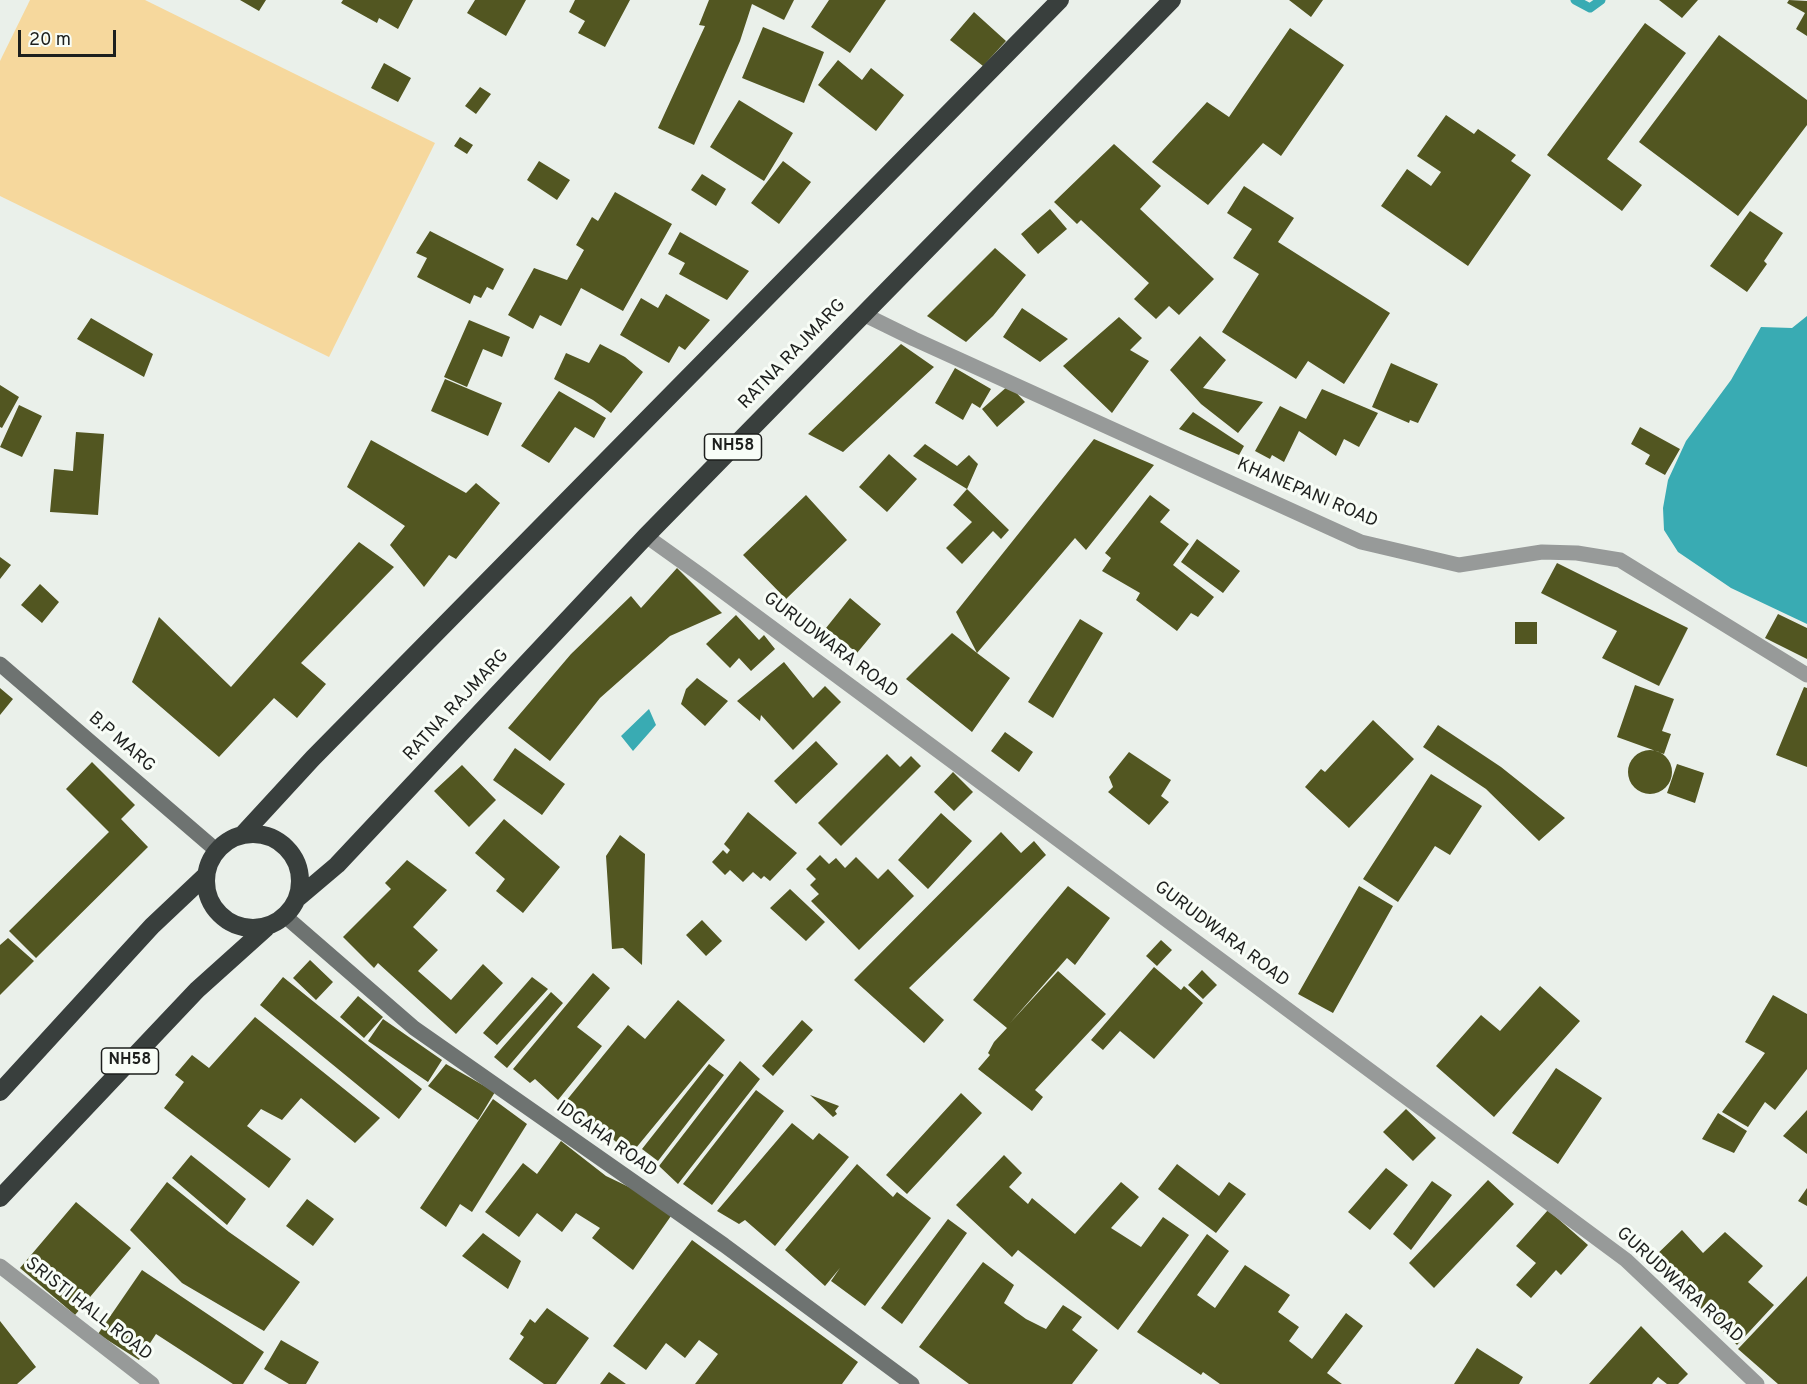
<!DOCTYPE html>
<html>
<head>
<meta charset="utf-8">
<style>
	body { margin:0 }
	#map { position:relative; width:1807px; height:1384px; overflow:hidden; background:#eaf0ea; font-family:Overpass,sans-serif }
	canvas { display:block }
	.scale { position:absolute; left:18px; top:30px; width:98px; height:27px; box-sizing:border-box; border:3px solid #1d1f1d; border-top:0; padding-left:8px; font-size:18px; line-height:21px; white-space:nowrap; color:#1d1f1d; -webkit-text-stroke:4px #f8fdf7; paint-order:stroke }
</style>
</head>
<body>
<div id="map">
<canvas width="1807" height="1384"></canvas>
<div class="scale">20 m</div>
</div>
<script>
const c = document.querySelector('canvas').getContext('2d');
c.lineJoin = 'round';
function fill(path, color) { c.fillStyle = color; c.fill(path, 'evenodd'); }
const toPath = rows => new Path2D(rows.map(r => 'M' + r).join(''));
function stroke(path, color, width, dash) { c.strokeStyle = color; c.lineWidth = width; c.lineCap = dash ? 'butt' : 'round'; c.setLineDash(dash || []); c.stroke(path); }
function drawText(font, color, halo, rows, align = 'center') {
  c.font = font + ' Overpass,sans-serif'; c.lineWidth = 6; c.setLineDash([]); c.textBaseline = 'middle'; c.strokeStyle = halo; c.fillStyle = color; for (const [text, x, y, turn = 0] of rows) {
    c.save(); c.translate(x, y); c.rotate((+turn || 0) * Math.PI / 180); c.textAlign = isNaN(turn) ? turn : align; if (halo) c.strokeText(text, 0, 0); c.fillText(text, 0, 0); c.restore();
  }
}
fill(toPath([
	[30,0,145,0,435,143,329,357,0,196,0,61]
]), '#f6d89d');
fill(toPath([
	[1807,316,1807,624,1731,588,1678,552,1664,530,1663,508,1668,480,1686,441,1731,380,1761,327,1792,328],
	[649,709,656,725,633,751,621,736]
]), '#39abb3');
stroke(toPath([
	[1575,0,1590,8,1601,0]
]), '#39abb3', 9);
fill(toPath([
	[240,0,266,0,259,11],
	[343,0,413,0,398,29,379,18,377,23,341,3],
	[475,0,526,0,506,36,467,13],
	[575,0,630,0,605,47,578,33,585,21,569,12],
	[709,0,794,0,784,20,752,4,740,41,694,145,658,128,705,26,699,25],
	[829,0,886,0,850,53,811,27],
	[1289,0,1323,0,1311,17],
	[1659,0,1698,0,1682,18],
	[1789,0,1807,1,1807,36,1796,29,1805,13,1787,3],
	[974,12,1006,41,983,66,950,40],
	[1645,23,1686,53,1607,159,1642,185,1622,211,1547,155],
	[763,27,824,52,804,103,742,78],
	[1290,28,1344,65,1281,156,1263,143,1208,205,1152,162,1207,102,1229,117],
	[1719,35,1807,100,1807,125,1738,216,1639,142],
	[838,60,862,80,871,68,904,95,876,131,818,85],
	[384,63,411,78,398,102,371,88],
	[480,87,491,94,476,114,465,106],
	[739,100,793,133,764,181,710,147],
	[1446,115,1474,134,1478,129,1516,155,1511,161,1531,175,1468,266,1381,206,1407,169,1431,186,1441,172,1417,156],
	[460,137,473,145,467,154,454,146],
	[1114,144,1161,186,1140,209,1214,279,1179,315,1169,306,1156,319,1134,299,1149,283,1081,220,1077,224,1054,202],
	[539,161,570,180,557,200,527,180],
	[783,161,811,182,779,224,751,203],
	[702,174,726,189,716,206,691,190],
	[1244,186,1294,218,1278,242,1390,313,1344,384,1308,361,1296,379,1222,332,1259,274,1233,258,1252,229,1227,213],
	[615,192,672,224,623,311,581,288,561,326,540,315,533,329,508,315,534,268,567,280,584,250,576,245,592,217,598,221],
	[1050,209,1067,229,1038,254,1021,234],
	[1750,211,1783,233,1764,261,1767,264,1747,292,1710,266],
	[430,231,504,269,493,290,487,287,481,298,474,295,470,304,417,277,427,258,416,253],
	[680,232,749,271,727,300,679,274,685,263,668,254],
	[995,248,1026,275,993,316,966,342,927,316],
	[666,294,710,320,685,350,679,346,669,363,620,335,641,298,658,308],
	[1022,308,1068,339,1040,362,1003,337],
	[1119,317,1142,338,1130,350,1149,361,1112,413,1063,366],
	[91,318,153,354,144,377,77,339],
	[469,320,510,337,502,357,483,349,467,387,444,377],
	[1200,336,1226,360,1203,388,1263,402,1238,433,1201,404,1170,370],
	[600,344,625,357,643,372,611,413,593,400,554,379,566,353,589,363],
	[901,344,934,367,843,452,808,434],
	[1391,363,1438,384,1418,423,1410,420,1409,423,1372,407],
	[955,368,991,389,980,408,972,403,963,420,935,403],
	[445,379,502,403,488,436,431,411],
	[0,385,19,397,2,428,0,427],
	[1009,385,1025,402,997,427,982,409],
	[1322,389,1378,413,1359,447,1344,439,1336,456,1299,431,1284,462,1272,455,1270,459,1255,451,1280,406,1306,419],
	[559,391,606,418,594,438,575,427,549,463,521,446],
	[19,405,42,416,22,457,0,447],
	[1193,412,1244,446,1239,455,1179,429],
	[1640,427,1680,449,1665,475,1645,464,1650,455,1631,444],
	[76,432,104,434,98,515,50,512,54,469,73,471],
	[1094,439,1154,465,1086,550,1075,538,977,653,1010,678,972,732,906,679,952,633,977,653,956,612],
	[371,440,466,493,476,483,500,503,456,559,449,555,424,587,390,545,405,526,347,487],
	[925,444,957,466,969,455,978,464,967,489,913,456],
	[889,454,917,479,887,512,859,487],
	[967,489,1009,530,1001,539,993,531,962,564,946,548,972,522,953,505],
	[806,495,847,540,786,599,743,555],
	[1150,495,1170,510,1160,522,1189,544,1173,565,1214,597,1198,617,1191,613,1177,631,1136,600,1140,593,1102,571,1111,558,1105,553],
	[1197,539,1240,571,1223,593,1181,562],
	[359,542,394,567,301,663,326,684,297,718,274,698,219,757,132,682,159,617,231,687],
	[0,557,11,565,0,579],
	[1557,563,1688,628,1659,686,1602,658,1617,631,1541,593],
	[677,568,722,613,670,636,600,698,550,761,508,728,571,654,631,596,641,608],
	[40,584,59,602,42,623,21,605],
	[850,598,881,624,857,653,826,628],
	[1778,614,1807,628,1807,659,1765,638],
	[736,615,759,640,764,635,775,649,751,671,739,658,730,668,706,644],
	[1080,619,1103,633,1053,718,1028,702],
	[1515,622,1537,622,1537,644,1515,644],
	[784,662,813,698,825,686,841,702,793,750,761,715,760,721,737,701],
	[697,678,728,701,705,726,681,704,686,689],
	[1635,685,1674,699,1662,731,1671,734,1664,754,1617,737],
	[1804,687,1807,688,1807,767,1776,755],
	[0,688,13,699,0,715],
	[1373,720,1414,759,1349,828,1305,787,1321,769,1325,772],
	[1438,725,1501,767,1565,818,1539,841,1486,789,1423,747],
	[1005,732,1033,752,1019,772,991,751],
	[816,741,838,764,796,804,774,781],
	[515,748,565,784,542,815,493,780],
	'1628 772a22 22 0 1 1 44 0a22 22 0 1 1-44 0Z',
	[1129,752,1171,780,1161,796,1169,802,1149,825,1108,792,1113,787,1109,777],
	[887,754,900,767,911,756,921,766,841,846,818,823],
	[92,762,135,805,121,819,148,847,36,958,9,931,109,832,66,789],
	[1677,764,1704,773,1695,803,1667,793],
	[462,765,496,800,469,827,434,791],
	[953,772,973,792,954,811,934,792],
	[1431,774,1482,806,1450,855,1435,846,1398,902,1363,879],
	[748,812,797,853,770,881,764,876,761,879,753,872,743,882,730,870,725,875,712,862,723,850,727,854,730,850,724,844],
	[941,813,972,841,928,889,898,860],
	[504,819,560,867,523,913,496,891,505,879,475,853],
	[1001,832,1021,853,1034,841,1046,855,909,988,944,1020,924,1043,854,980],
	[620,835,645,854,642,965,623,948,612,949,606,856],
	[820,855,829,864,836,858,845,868,856,857,878,879,888,869,914,896,859,950,811,901,819,894,810,885,816,879,806,869],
	[407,860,447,890,413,927,438,950,418,971,451,1000,483,964,503,983,456,1034,378,963,374,968,343,937,391,889,385,883],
	[1068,886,1110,918,1075,965,1067,958,1010,1023,1058,971,1106,1014,1035,1090,1043,1097,1032,1111,978,1069,990,1055,988,1053,994,1042,1007,1028,973,1000],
	[1359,886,1393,906,1333,1013,1298,994],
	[790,889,825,922,806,941,770,908],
	[702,920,722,941,706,956,686,935],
	[8,938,34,961,0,995,0,945],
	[1161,940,1172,950,1157,966,1146,956],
	[310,960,333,982,316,1000,293,978],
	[1154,967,1181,990,1184,986,1203,1003,1154,1059,1120,1031,1103,1050,1091,1040],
	[1202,970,1217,985,1203,999,1188,985],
	[593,973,610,988,577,1027,602,1046,558,1100,535,1079,530,1083,513,1069],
	[283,977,422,1089,399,1119,260,1005],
	[532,977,548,989,497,1045,483,1033],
	[1540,986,1580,1021,1494,1117,1436,1066,1481,1015,1500,1031],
	[551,992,563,1003,507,1068,494,1057],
	[1773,995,1807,1014,1807,1069,1775,1110,1765,1102,1748,1127,1722,1112,1765,1053,1745,1042],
	[358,996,383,1017,364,1038,340,1017],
	[678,1000,725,1040,631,1154,566,1101,628,1025,645,1039],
	[255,1017,380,1118,355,1143,301,1098,282,1120,261,1109,247,1126,291,1159,269,1188,164,1108,184,1082,175,1075,192,1055,209,1068],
	[383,1019,442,1060,428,1082,368,1041],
	[802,1020,813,1030,773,1076,762,1066],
	[740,1061,760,1079,678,1184,659,1166],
	[446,1064,495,1092,478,1120,428,1086],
	[709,1064,724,1075,658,1161,642,1149],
	[1556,1068,1602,1098,1558,1164,1512,1133],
	[756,1090,784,1111,712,1205,683,1184],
	[961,1093,982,1113,907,1194,886,1175],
	[810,1095,839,1106,835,1111,837,1114,833,1117],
	[493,1099,527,1124,472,1212,460,1204,446,1227,420,1208],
	[1406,1109,1436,1138,1413,1161,1383,1132],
	[1807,1110,1807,1154,1783,1136],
	[1718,1113,1747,1131,1734,1153,1702,1139],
	[792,1123,813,1140,819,1133,849,1157,775,1246,745,1220,739,1224,717,1211],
	[561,1141,606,1176,631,1188,671,1216,633,1270,592,1238,600,1228,576,1213,562,1232,537,1213,519,1237,485,1212,523,1163,537,1174],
	[191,1155,246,1199,227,1225,172,1178],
	[1004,1155,1022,1173,1009,1187,1028,1204,1032,1198,1075,1234,1121,1182,1139,1197,1111,1228,1141,1247,1163,1217,1189,1235,1118,1330,1018,1250,1012,1257,956,1205],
	[857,1164,893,1197,897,1192,931,1218,865,1306,831,1281,840,1268,825,1286,785,1250],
	[1177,1164,1219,1196,1229,1182,1246,1194,1216,1233,1158,1189],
	[1386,1168,1408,1185,1370,1230,1348,1212],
	[1488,1180,1514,1204,1434,1288,1409,1263],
	[1432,1181,1452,1195,1411,1250,1393,1234],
	[167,1182,229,1232,300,1282,264,1331,182,1283,130,1230],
	[1807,1188,1807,1206,1798,1201],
	[307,1199,334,1219,313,1246,286,1226],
	[76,1202,131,1248,75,1315,20,1268],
	[1548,1210,1588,1245,1561,1275,1556,1270,1531,1298,1516,1285,1536,1263,1516,1246],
	[948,1219,967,1233,902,1324,881,1308],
	[1682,1230,1703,1253,1725,1232,1763,1266,1748,1282,1774,1305,1737,1345,1652,1259],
	[483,1233,521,1261,508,1289,462,1256],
	[1207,1234,1229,1251,1197,1295,1215,1308,1245,1265,1290,1295,1278,1312,1299,1327,1289,1341,1312,1359,1346,1313,1363,1326,1327,1373,1342,1384,1220,1384,1203,1372,1201,1375,1137,1332],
	[692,1240,858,1362,842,1384,695,1384,718,1354,699,1340,685,1358,666,1343,646,1370,613,1346],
	[983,1262,1014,1285,1004,1303,1026,1319,1046,1329,1063,1305,1082,1317,1072,1330,1098,1350,1072,1384,969,1384,919,1347],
	[142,1270,264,1352,243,1384,233,1384,156,1334,139,1360,98,1334],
	[1807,1276,1807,1384,1778,1384,1738,1349],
	[547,1308,589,1338,556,1384,544,1384,509,1359,524,1337,520,1334,530,1319,535,1323],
	[0,1321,36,1367,17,1384,0,1384],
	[1641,1326,1688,1374,1678,1384,1667,1384,1658,1377,1652,1384,1589,1384],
	[281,1340,319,1362,306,1384,289,1384,264,1369],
	[1477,1348,1523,1377,1519,1384,1454,1384],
	[609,1372,626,1384,600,1384]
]), '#525621');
stroke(toPath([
	[863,314,914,339,1361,542,1459,565,1542,552,1577,553,1620,560,1807,675],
	[646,536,702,576,1626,1260,1757,1384],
	[0,1266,152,1384]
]), '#979a99', 15);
stroke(toPath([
	[0,664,216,850],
	[286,917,414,1028,724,1245,912,1384]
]), '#6e7371', 15);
stroke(toPath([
	'206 881a47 47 0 1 1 94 0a47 47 0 1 1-94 0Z',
	[243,834,313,758,1060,0],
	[298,898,337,865,646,536,1172,0],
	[0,1092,152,926,205,876],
	[0,1198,197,990,266,928]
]), '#393f3d', 18);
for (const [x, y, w] of [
	[733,447,57],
	[130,1061,57]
]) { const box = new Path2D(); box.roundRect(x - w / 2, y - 13, w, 26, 4.5); c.fillStyle = '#f8fdf7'; c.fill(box); stroke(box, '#1d1f1d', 1.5); }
drawText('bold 16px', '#1d1f1d', null, [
	["NH58",733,447],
	["NH58",130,1061]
]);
drawText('18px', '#1d1f1d', '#f8fdf7', [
	["RATNA RAJMARG",793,355,-46],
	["KHANEPANI ROAD",1307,494,23],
	["GURUDWARA ROAD",830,646,37],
	["RATNA RAJMARG",457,706,-47],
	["B.P MARG",121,743,41],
	["GURUDWARA ROAD",1221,935,37],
	["IDGAHA ROAD",606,1140,35],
	["GURUDWARA ROAD",1679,1286,42],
	["SRISTI HALL ROAD",88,1310,38]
]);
</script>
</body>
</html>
